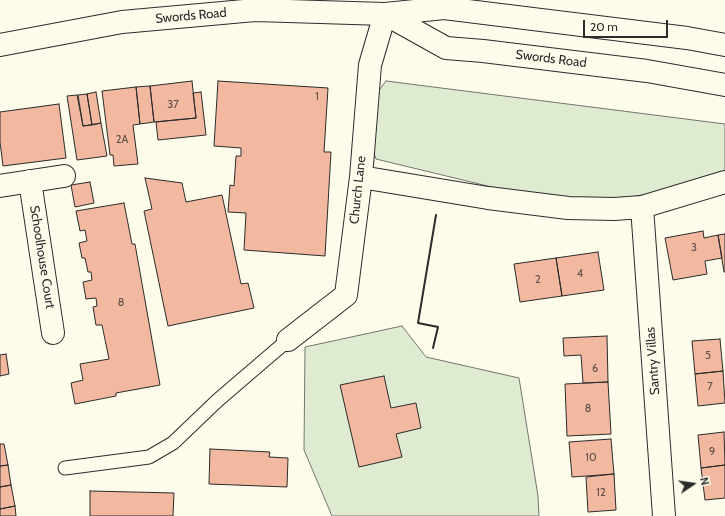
<!DOCTYPE html>
<html>
<head>
<meta charset="utf-8">
<style>
	body { margin:0 }
	#map { position:relative; width:725px; height:516px; overflow:hidden; background:#fdfbea; font-family:Cabin,sans-serif }
	canvas { display:block }
	.north { position:absolute; left:673px; top:464px; width:40px; height:40px; -webkit-text-stroke:3px #fdfbea; paint-order:stroke; rotate:77deg; font-size:11px; font-weight:700; line-height:16px; text-align:center; color:#2b2b2b }
	.north::after { content:''; display:block; margin:auto; width:14px; height:18px; background:#2b2b2b; clip-path:polygon(50% 0,100% 100%,50% 72%,0 100%) }
	.scale { position:absolute; left:583px; top:20px; width:85px; height:18px; box-sizing:border-box; border:2px solid #2b2b2b; border-top:0; padding-left:5px; font-size:12px; line-height:14px; white-space:nowrap; color:#2b2b2b; -webkit-text-stroke:3px #fdfbea; paint-order:stroke }
</style>
</head>
<body>
<div id="map">
<canvas width="725" height="516"></canvas>
<div class="north">N</div>
<div class="scale">20 m</div>
</div>
<script>
const c = document.querySelector('canvas').getContext('2d');
c.lineJoin = 'round';
function fill(path, color) { c.fillStyle = color; c.fill(path, 'evenodd'); }
const toPath = rows => new Path2D(rows.map(r => 'M' + r).join(''));
function stroke(path, color, width, dash) { c.strokeStyle = color; c.lineWidth = width; c.lineCap = dash ? 'butt' : 'round'; c.setLineDash(dash || []); c.stroke(path); }
function drawText(font, color, halo, rows, align = 'center') {
  c.font = font + ' Cabin,sans-serif'; c.lineWidth = 3; c.setLineDash([]); c.textBaseline = 'middle'; c.strokeStyle = halo; c.fillStyle = color; for (const [text, x, y, turn = 0] of rows) {
    c.save(); c.translate(x, y); c.rotate((+turn || 0) * Math.PI / 180); c.textAlign = isNaN(turn) ? turn : align; if (halo) c.strokeText(text, 0, 0); c.fillText(text, 0, 0); c.restore();
  }
}
const green = toPath([
	[386,81,725,124,725,182,617,199,529,196,376,159,370,141,370,102,386,81],
	[402,326,426,357,519,378,538,496,539,516,332,516,304,450,305,347,402,326]
]);
fill(green, '#deebd1');
stroke(green, '#74746e', 1);
const building = toPath([
	[192,81,196,118,154,122,150,86,192,81],
	[218,81,328,88,324,152,331,152,325,256,244,250,246,213,228,212,230,185,234,186,236,156,241,156,241,148,214,146,218,81],
	[150,86,154,122,140,124,136,87,150,86],
	[136,87,140,124,133,125,138,164,114,166,113,155,110,155,102,91,136,87],
	[96,92,101,123,92,125,87,94,96,92],
	[201,92,206,135,158,140,156,122,196,118,193,93,201,92],
	[87,94,92,125,83,126,78,95,87,94],
	[77,95,83,126,101,123,107,156,77,160,67,96,77,95],
	[59,104,66,158,3,166,0,142,0,112,59,104],
	[145,178,182,183,186,202,222,195,241,284,248,283,254,308,168,326,144,211,152,209,145,178],
	[90,182,94,203,75,207,71,185,90,182],
	[124,203,132,244,135,244,160,385,116,393,116,396,75,404,71,383,83,380,80,364,109,359,102,325,96,325,93,307,97,306,96,298,86,299,83,282,92,280,91,272,88,272,85,258,82,258,79,243,87,241,85,230,80,231,76,211,124,203],
	[703,231,704,238,718,235,722,258,705,261,707,274,673,280,665,238,703,231],
	[725,234,725,272,724,272,718,235,725,234],
	[598,252,604,290,562,296,556,258,598,252],
	[556,258,562,296,520,302,514,264,556,258],
	[607,336,608,382,583,383,581,355,564,356,563,338,607,336],
	[720,339,723,371,695,374,692,341,720,339],
	[6,354,9,374,0,376,0,355,6,354],
	[723,371,725,403,698,406,695,374,723,371],
	[384,376,391,408,416,403,421,428,396,434,402,457,359,467,340,385,384,376],
	[608,382,611,434,567,436,565,384,608,382],
	[724,432,725,465,701,468,698,435,724,432],
	[611,439,614,474,572,477,569,442,611,439],
	[0,444,4,444,8,465,0,466,0,444],
	[210,449,270,452,269,457,288,458,287,487,209,484,210,449],
	[8,465,11,485,0,487,0,466,8,465],
	[725,465,725,498,705,500,701,468,725,465],
	[614,474,616,510,588,512,586,477,614,474],
	[11,485,15,506,0,509,0,487,11,485],
	[90,491,174,493,173,516,90,516,90,491],
	[15,506,16,516,0,516,0,509,15,506]
]);
fill(building, '#f2b8a0');
stroke(building, '#2b2b2b', 1);
const lane = toPath([
	[65,468,149,457,173,443,218,400,288,340]
]);
const street = toPath([
	[361,177,488,198,568,208,614,209,642,207,725,182],
	[30,181,53,333],
	[0,186,64,176],
	[642,207,664,516],
	[288,340,346,295,361,177,370,65,385,14]
]);
const secondary = toPath([
	[385,14,446,48,483,51,647,71,725,85],
	[0,45,122,22,255,10,385,14,444,8,687,38,725,45]
]);
stroke(lane, '#2b2b2b', 15);
stroke(street, '#2b2b2b', 24);
stroke(secondary, '#2b2b2b', 24);
stroke(lane, '#fdfbea', 13);
stroke(street, '#fdfbea', 22);
stroke(secondary, '#fdfbea', 22);
stroke(toPath([
	[433,348,438,327,418,323,436,215]
]), '#2b2b2b', 2);
drawText('11px', '#5d4e48', null, [
	["1",317,97],
	["37",173,105],
	["2A",122,140],
	["3",694,248],
	["4",580,274],
	["2",538,280],
	["8",121,303],
	["5",708,356],
	["6",595,369],
	["7",710,387],
	["8",588,409],
	["9",712,452],
	["10",591,458],
	["12",601,493]
]);
drawText('13px', '#2b2b2b', '#fdfbea', [
	["Swords Road",191,16,-5],
	["Swords Road",551,59,7],
	["Church Lane",358,190,-84],
	["Schoolhouse Court",42,257,81],
	["Santry Villas",653,361,-94]
]);
</script>
</body>
</html>
